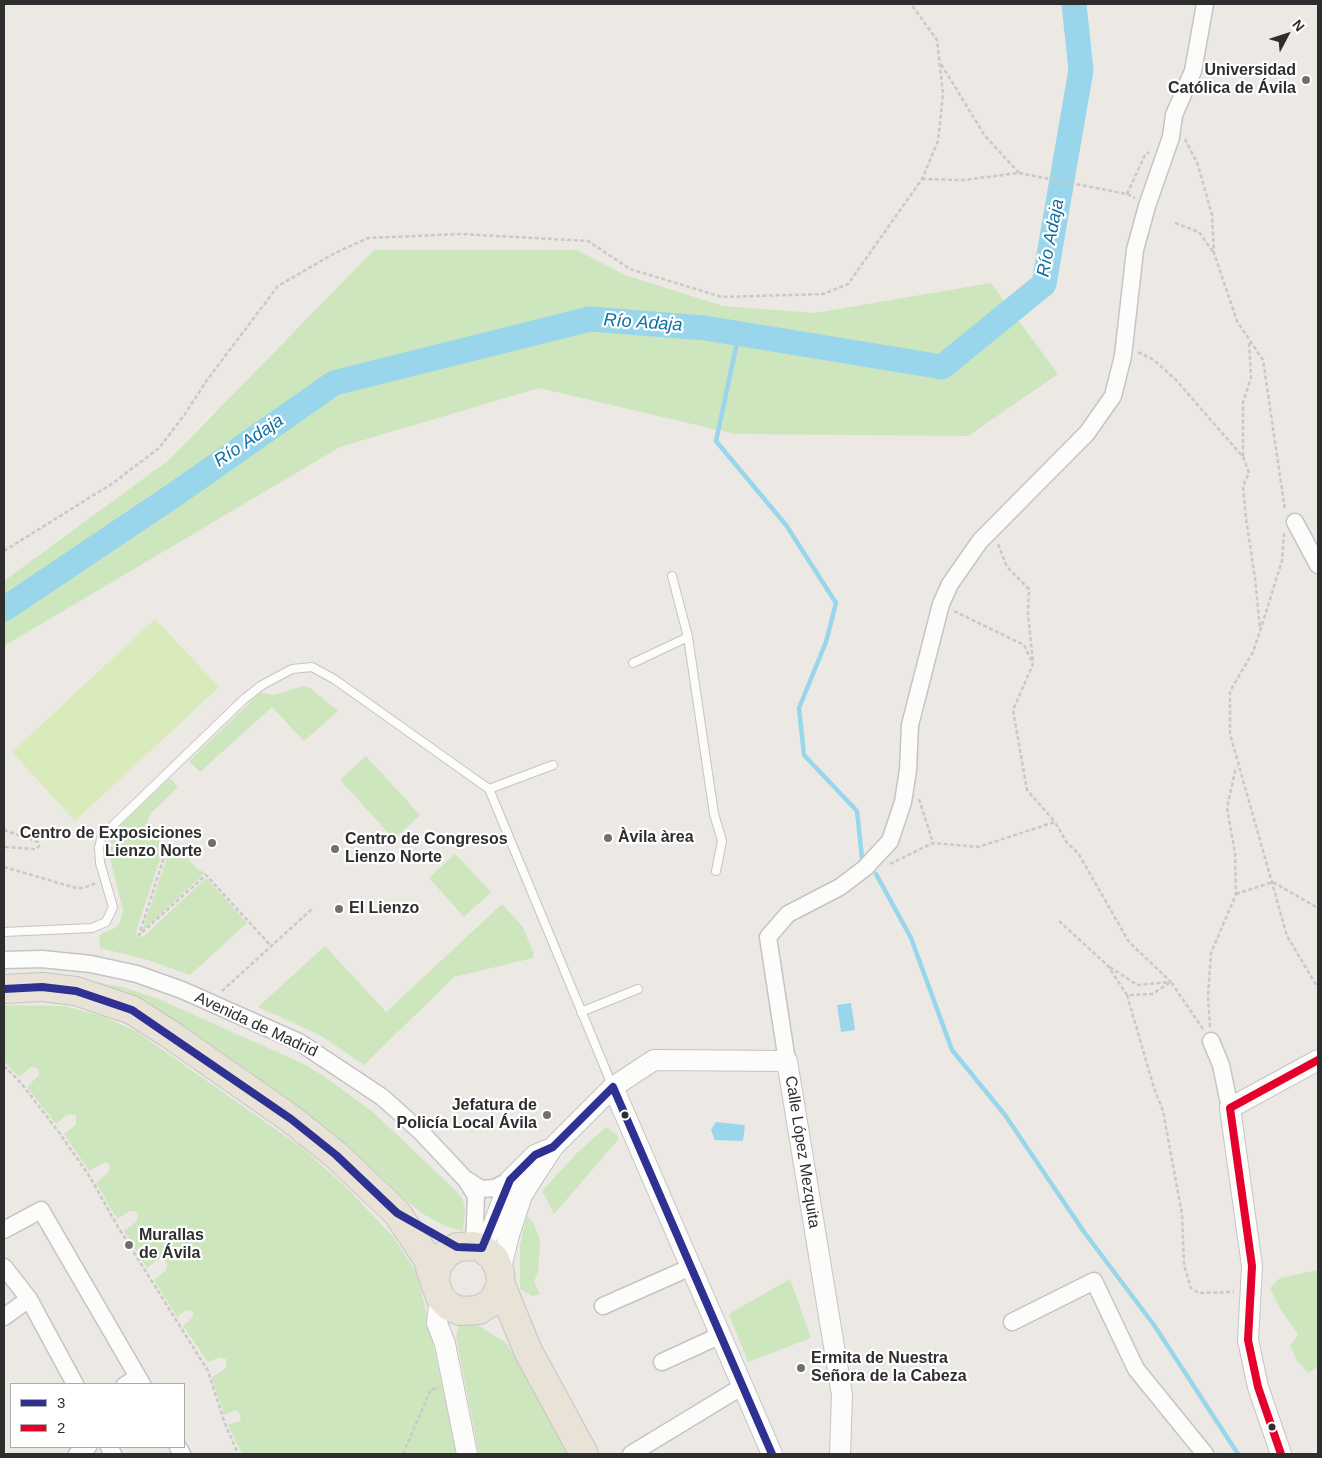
<!DOCTYPE html>
<html>
<head>
<meta charset="utf-8">
<style>
	body { margin:0 }
	#map { position:relative; width:1322px; height:1458px; overflow:hidden; background:#ece8e4; font-family:Helvetica,sans-serif }
	canvas { display:block }
	.frame { position:absolute; inset:0; border:5px solid #2e2e2e; pointer-events:none }
	.legend { position:absolute; left:10px; top:1383px; width:175px; height:65px; box-sizing:border-box; background:#fff; border:1px solid #ababab; margin:0; padding:6px 9px; list-style:none; font-size:15px; color:#2e2e2e }
	.legend li { display:flex; align-items:center; gap:10px; height:25px }
	.legend b { width:25px; border:1px solid #ababab }
	.north { position:absolute; left:1262px; top:10px; width:50px; height:50px; -webkit-text-stroke:4px #fff; paint-order:stroke; rotate:50deg; font-size:14px; font-weight:700; line-height:20px; text-align:center; color:#2e2e2e }
	.north::after { content:''; display:block; margin:auto; width:18px; height:22px; background:#2e2e2e; clip-path:polygon(50% 0,100% 100%,50% 72%,0 100%) }
</style>
</head>
<body>
<div id="map">
<canvas width="1322" height="1458"></canvas>
<div class="frame"></div>
<ul class="legend">
<li><b style="height:6px;background:#2e3092"></b>3</li>
<li><b style="height:6px;background:#e4002b"></b>2</li>
</ul>
<div class="north">N</div>
</div>
<script>
const c = document.querySelector('canvas').getContext('2d');
c.lineJoin = 'round';
function fill(path, color) { c.fillStyle = color; c.fill(path, 'evenodd'); }
const toPath = rows => new Path2D(rows.map(r => 'M' + r).join(''));
function stroke(path, color, width, dash) { c.strokeStyle = color; c.lineWidth = width; c.lineCap = dash ? 'butt' : 'round'; c.setLineDash(dash || []); c.stroke(path); }
function drawText(font, color, halo, rows, align = 'center') {
  c.font = font + ' Helvetica,sans-serif'; c.lineWidth = 4.5; c.setLineDash([]); c.textBaseline = 'middle'; c.strokeStyle = halo; c.fillStyle = color; for (const [text, x, y, turn = 0] of rows) {
    c.save(); c.translate(x, y); c.rotate((+turn || 0) * Math.PI / 180); c.textAlign = isNaN(turn) ? turn : align; if (halo) c.strokeText(text, 0, 0); c.fillText(text, 0, 0); c.restore();
  }
}
fill(toPath([
	[374,250,577,250,625,275,723,306,815,313,991,283,1058,374,968,436,735,434,539,388,340,447,4,646,4,581,169,460],
	[303,686,310,688,338,711,304,741,272,707,200,772,189,761,260,693,274,695],
	[366,756,420,815,394,839,340,780],
	[170,778,178,787,151,813,147,821,152,831,159,840,160,848,107,844,111,834],
	[108,850,162,853,136,932,137,937,144,936,206,878,247,923,190,975,148,960,100,948,99,935,115,928,119,924,123,911],
	[168,854,185,855,196,868,205,873,142,931],
	[455,854,491,892,464,917,429,878],
	[502,904,523,927,534,954,533,958,454,977,364,1065,320,1035,258,1007,325,946,386,1012],
	[91,981,123,987,156,998,304,1064,322,1075,373,1112,456,1191,463,1200,465,1209,463,1231,448,1227,421,1213,381,1179,116,990],
	[4,1005,65,1006,105,1017,137,1032,301,1147,346,1187,394,1238,418,1275,457,1454,242,1454,228,1425,240,1421,241,1415,236,1410,224,1415,212,1377,226,1368,226,1359,220,1357,208,1362,183,1326,193,1317,193,1311,186,1310,177,1317,154,1280,166,1270,167,1263,163,1259,158,1259,147,1268,124,1231,136,1222,138,1214,135,1211,130,1211,117,1219,96,1183,108,1173,110,1165,105,1162,89,1171,64,1134,76,1125,76,1116,71,1114,67,1115,56,1124,27,1087,39,1075,38,1068,31,1067,19,1077,4,1061],
	[606,1127,618,1136,618,1140,554,1214,542,1191,578,1152],
	[527,1216,534,1224,540,1241,538,1273,534,1281,540,1294,532,1296,520,1289,520,1245],
	[1318,1270,1318,1367,1308,1373,1297,1361,1290,1346,1298,1334,1280,1309,1270,1288,1280,1278],
	[790,1279,811,1338,748,1362,729,1314],
	[466,1323,479,1326,506,1343,553,1419,569,1454,479,1454,456,1337,459,1326]
]), '#cee6be');
fill(toPath([
	[155,619,219,687,75,821,12,752]
]), '#d9eabb');
fill(toPath([
	[851,1003,855,1030,841,1032,837,1005],
	[716,1122,745,1125,743,1141,715,1140,711,1130]
]), '#99d6ec');
stroke(toPath([
	[739,333,716,441,786,525,836,603,826,642,799,708,804,755,857,811,862,858],
	[876,874,911,938,952,1050,1005,1115,1084,1232,1154,1325,1238,1454]
]), '#99d6ec', 4.5);
stroke(toPath([
	[4,609,174,495,334,383,590,319,705,328,942,367,1044,284,1081,70,1074,4]
]), '#99d6ec', 25);
const service = toPath([
	[672,576,688,637,714,814,722,841,716,871],
	[633,663,688,637],
	[489,789,553,765],
	[4,932,92,928,106,922,113,907,100,863,99,847,102,836,243,700,262,685,292,669,312,667,334,679,489,789,612,1085],
	[581,1012,638,989]
]);
const pedestrian = toPath([
	[123,1384,137,1375]
]);
const minor = toPath([
	[1295,522,1318,565],
	[4,960,42,959,91,964,137,974,182,990,299,1042,382,1097,421,1132,466,1180,476,1196,474,1246],
	[1211,1041,1221,1065,1230,1108],
	[787,1061,768,937,788,914,840,887,865,868,890,841,903,802,908,770,910,725,941,604,950,584,980,541,1087,433,1113,396,1123,356,1135,250,1147,206,1171,137,1174,115,1193,71,1205,4],
	[467,1180,481,1189,495,1188,510,1180],
	[4,1230,41,1210,142,1384],
	[4,1267,29,1299,75,1384],
	[603,1306,691,1267],
	[4,1317,29,1299],
	[1012,1322,1094,1281,1136,1369,1205,1454],
	[662,1362,721,1335],
	[109,1447,113,1454],
	[178,1447,182,1454],
	[77,1454,88,1447],
	[631,1454,743,1386]
]);
const tertiary = toPath([
	[613,1087,772,1454],
	[482,1248,494,1223,510,1180,535,1155,547,1150],
	[500,1272,509,1235,522,1195,529,1184,553,1147,613,1087,654,1060,787,1061,842,1395,840,1454],
	[440,1297,437,1323,445,1344,467,1454],
	[1281,1454,1258,1387,1248,1340,1252,1266,1230,1108,1318,1060]
]);
const trunk = toPath([
	[4,989,42,987,76,991,132,1010,168,1033,291,1119,336,1155,397,1213,427,1258,440,1297,449,1306,460,1311,479,1310,493,1301,501,1285,500,1272,494,1258,482,1248,474,1246,457,1247,446,1254,438,1265,435,1278],
	[501,1285,528,1351,584,1454]
]);
stroke(service, '#c5c4c5', 10);
stroke(pedestrian, '#c5c4c5', 15);
stroke(minor, '#c5c4c5', 19);
stroke(tertiary, '#c5c4c5', 22);
stroke(trunk, '#c6c5c4', 30);
stroke(toPath([
	[1185,139,1198,165,1212,215,1214,253,1237,321,1263,360,1285,510],
	[1019,173,1127,194,1135,198],
	[922,179,963,180,1019,173,985,136,941,64],
	[1127,194,1145,155,1149,152],
	[1175,223,1199,232,1213,252],
	[1138,352,1154,360,1176,380,1243,457,1249,473,1243,486,1246,519,1255,578,1260,629],
	[1243,456,1243,402,1251,378,1249,341],
	[1284,533,1282,561,1260,631,1253,652,1230,691,1230,734,1287,936,1318,988],
	[998,544,1007,567,1029,589,1028,614,1033,662],
	[4,551,113,483,159,448,185,414,207,380,278,286,333,254,368,238,461,234,588,241,630,269,722,297,823,294,848,284,922,179,938,141,943,94,937,40,911,4],
	[954,611,1024,645,1033,664,1013,710,1027,790,1055,822],
	[919,799,933,843],
	[4,830,38,842,39,846,36,849,4,847],
	[109,848,166,851,139,935,206,875,271,946],
	[166,851,184,852],
	[890,864,933,843,978,847,1055,822,1067,843,1078,853,1129,942,1171,982],
	[4,867,76,888,83,888,96,883],
	[1236,894,1273,882,1318,908],
	[1059,921,1108,966,1127,995,1152,994,1171,982,1203,1029],
	[1110,967,1137,985,1169,982],
	[222,991,313,908],
	[1127,995,1154,1088,1163,1111,1182,1214,1184,1265,1191,1288,1199,1293,1234,1292],
	[1210,1027,1208,996,1211,953,1236,894,1235,853,1227,808,1236,767],
	[4,1066,21,1083,58,1131,90,1177,118,1227,208,1371,224,1421,238,1454],
	[403,1454,431,1389,439,1388]
]), '#c9c9c8', 2.5, [4, 2.5]);
stroke(service, '#fcfcfb', 8);
stroke(pedestrian, '#fcfcfb', 12);
stroke(minor, '#fcfcfb', 16);
stroke(tertiary, '#fcfcfb', 20);
stroke(trunk, '#e9e2d6', 28);
stroke(toPath([
	[4,989,42,987,76,991,132,1010,291,1119,336,1155,397,1213,457,1247,482,1248,510,1180,535,1155,553,1147,613,1087,772,1454]
]), '#2e3092', 8);
stroke(toPath([
	[1281,1454,1258,1387,1248,1340,1252,1266,1230,1108,1318,1060]
]), '#e4002b', 8);
for (const [x, y, r, color] of [
	[1306,80,5,"#706f6e"],
	[608,838,5,"#706f6e"],
	[212,843,5,"#706f6e"],
	[335,849,5,"#706f6e"],
	[339,909,5,"#706f6e"],
	[547,1115,5,"#706f6e"],
	[625,1115,4.5,"#2e2e2e"],
	[129,1245,5,"#706f6e"],
	[801,1368,5,"#706f6e"],
	[1272,1427,4.5,"#2e2e2e"]
]) { const dot = new Path2D(); dot.arc(x, y, r, 0, 2 * Math.PI); c.fillStyle = color; c.fill(dot); stroke(dot, '#fff', 2); }
drawText('bold 16px', '#2e2e2e', '#fff', [
	["Universidad",1296,71,"right"],
	["Católica de Ávila",1296,89,"right"],
	["Centro de Exposiciones",202,834,"right"],
	["Lienzo Norte",202,852,"right"],
	["Àvila àrea",618,838],
	["Centro de Congresos",345,840],
	["Lienzo Norte",345,858],
	["El Lienzo",349,909],
	["Jefatura de",537,1106,"right"],
	["Policía Local Ávila",537,1124,"right"],
	["Murallas",139,1236],
	["de Ávila",139,1254],
	["Ermita de Nuestra",811,1359],
	["Señora de la Cabeza",811,1377]
], 'left');
drawText('16px', '#2e2e2e', '#fff', [
	["Avenida de Madrid",256,1025,25],
	["Calle López Mezquita",802,1152,81]
]);
drawText('italic 18px', '#0d6fa3', '#fff', [
	["Río Adaja",1051,238,-79],
	["Río Adaja",643,323,4],
	["Río Adaja",249,441,-34]
]);
</script>
</body>
</html>
